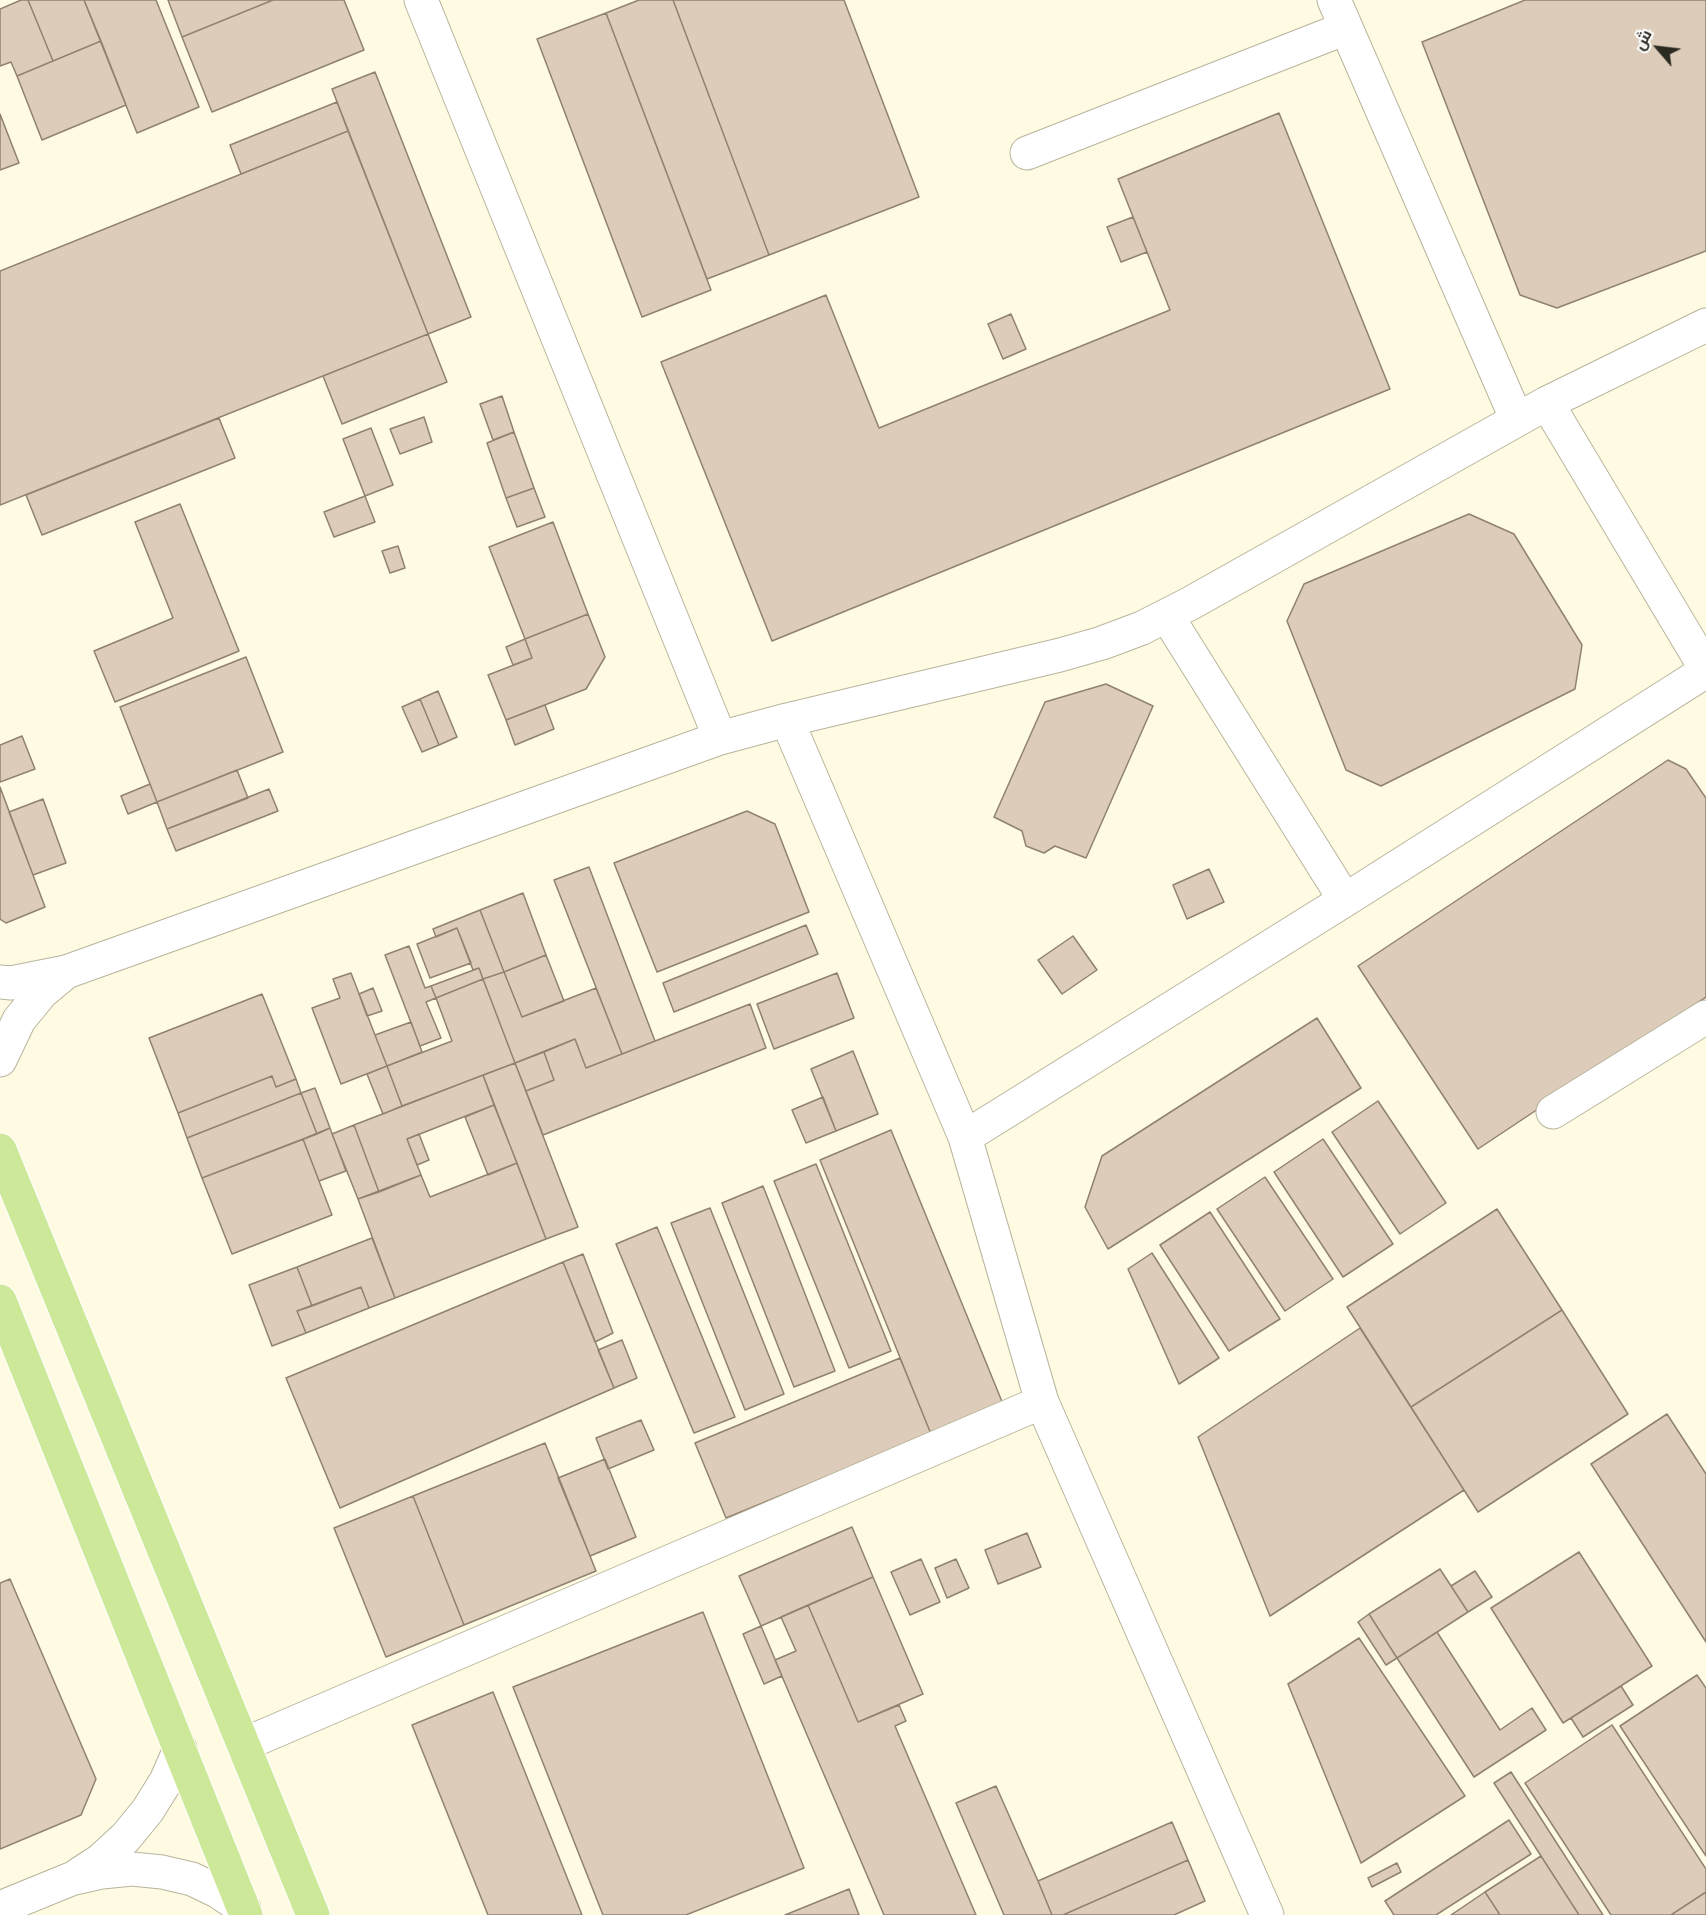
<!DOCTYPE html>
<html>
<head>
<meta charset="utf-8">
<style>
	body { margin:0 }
	#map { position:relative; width:1706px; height:1915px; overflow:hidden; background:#fefbe2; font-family:"PT Sans Narrow",Cairo,sans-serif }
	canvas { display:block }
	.north { position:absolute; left:1628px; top:18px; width:60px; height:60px; -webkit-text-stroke:4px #fff; paint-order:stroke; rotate:298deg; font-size:16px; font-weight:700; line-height:24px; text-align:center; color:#2b2a21 }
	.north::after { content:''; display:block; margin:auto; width:21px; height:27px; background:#2b2a21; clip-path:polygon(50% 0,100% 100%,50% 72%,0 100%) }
</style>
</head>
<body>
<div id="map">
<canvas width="1706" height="1915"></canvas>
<div class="north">ش</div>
</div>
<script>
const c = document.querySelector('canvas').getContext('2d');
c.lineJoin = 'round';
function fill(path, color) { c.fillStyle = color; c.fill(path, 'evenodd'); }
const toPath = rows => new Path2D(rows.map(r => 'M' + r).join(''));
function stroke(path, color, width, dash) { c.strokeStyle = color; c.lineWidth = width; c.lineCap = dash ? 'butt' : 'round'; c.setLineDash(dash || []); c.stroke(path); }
const building = toPath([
	[21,0,28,0,53,61,17,76,11,62,0,66,0,9,21,0],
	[28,0,84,0,101,41,53,61,28,0],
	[84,0,156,0,199,107,137,133,84,0],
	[168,0,273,0,182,37,168,0],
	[273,0,344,0,364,50,212,112,182,37,273,0],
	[639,0,673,0,769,255,707,279,606,13,639,0],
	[673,0,844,0,919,197,769,255,673,0],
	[1525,0,1706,0,1706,251,1557,308,1520,295,1422,42,1525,0],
	[606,13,711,290,642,317,537,39,606,13],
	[101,41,126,105,42,140,17,76,101,41],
	[375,72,471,317,428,334,332,89,375,72],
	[337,102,348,131,241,174,230,145,337,102],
	[1279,113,1390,389,772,641,661,362,826,295,879,428,1170,310,1118,179,1279,113],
	[0,114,19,163,0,170,0,114],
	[348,131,428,334,0,505,0,271,348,131],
	[1133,217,1147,252,1121,262,1107,227,1133,217],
	[1011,314,1026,349,1003,359,988,324,1011,314],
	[428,334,447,382,342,424,323,376,428,334],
	[502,396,514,432,493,440,480,404,502,396],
	[424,417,432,442,400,454,390,429,424,417],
	[219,418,235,458,42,535,26,495,219,418],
	[371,428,393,485,365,496,343,439,371,428],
	[514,432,534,488,506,498,487,443,514,432],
	[534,488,545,517,517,527,506,498,534,488],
	[365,496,375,522,334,537,324,512,365,496],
	[180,504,239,651,115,702,94,651,173,618,135,522,180,504],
	[1469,514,1514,534,1582,645,1575,689,1381,786,1346,770,1287,621,1304,584,1469,514],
	[553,522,588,614,525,639,489,547,553,522],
	[398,546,405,568,390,573,382,551,398,546],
	[588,614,605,657,586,689,506,720,488,675,532,658,525,639,588,614],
	[525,639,532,658,513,665,506,647,525,639],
	[246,657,283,752,157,802,120,707,246,657],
	[1106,684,1153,706,1086,858,1055,846,1044,853,1026,846,1022,831,994,817,1045,702,1106,684],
	[438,691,457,737,439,745,420,699,438,691],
	[420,699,439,745,422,752,402,707,420,699],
	[545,705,554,729,515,745,506,720,545,705],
	[22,736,35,769,0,782,0,745,22,736],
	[1668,760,1686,769,1706,798,1706,997,1478,1149,1358,966,1668,760],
	[237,770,248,798,167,829,157,802,237,770],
	[150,784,157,802,128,814,121,796,150,784],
	[0,787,45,907,6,923,0,919,0,787],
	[269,789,278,811,176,851,167,829,269,789],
	[43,799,66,863,33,875,9,812,43,799],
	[747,811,775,824,809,912,657,972,614,863,747,811],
	[589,867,655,1041,622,1054,554,880,589,867],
	[1209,869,1224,902,1187,919,1173,885,1209,869],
	[523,893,546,955,504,972,480,910,523,893],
	[480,910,504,972,483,979,479,968,473,970,457,928,436,937,433,929,480,910],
	[806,925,818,954,674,1012,663,983,806,925],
	[457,928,471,963,430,978,417,944,457,928],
	[1073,936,1097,970,1062,994,1038,960,1073,936],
	[409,946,425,988,431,986,436,998,426,1002,441,1038,420,1046,385,955,409,946],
	[546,955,564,1001,522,1017,504,972,546,955],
	[479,968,483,979,436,998,431,986,479,968],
	[504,972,522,1017,596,988,622,1054,586,1068,575,1039,515,1063,483,979,504,972],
	[351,973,387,1066,341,1084,312,1008,340,998,333,979,351,973],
	[837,973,854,1018,774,1049,757,1004,837,973],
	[483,979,515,1063,402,1106,387,1066,452,1041,436,998,483,979],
	[373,988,382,1011,367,1016,359,994,373,988],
	[262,994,296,1079,276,1087,272,1076,178,1113,149,1038,262,994],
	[750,1004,766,1048,543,1135,526,1091,554,1080,544,1052,575,1039,586,1068,750,1004],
	[1317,1018,1361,1088,1108,1249,1085,1207,1102,1156,1317,1018],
	[411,1022,422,1052,387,1066,375,1035,411,1022],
	[853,1051,878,1114,836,1131,811,1069,853,1051],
	[544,1052,554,1080,526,1091,515,1063,544,1052],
	[515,1063,578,1227,546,1239,483,1075,515,1063],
	[387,1066,402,1106,383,1114,367,1074,387,1066],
	[483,1075,494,1105,407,1139,421,1175,379,1192,354,1125,483,1075],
	[272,1076,276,1087,296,1079,301,1093,187,1138,178,1113,272,1076],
	[315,1088,330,1128,317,1134,301,1093,315,1088],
	[301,1093,317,1134,202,1178,187,1138,301,1093],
	[823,1097,836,1131,806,1143,792,1110,823,1097],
	[1378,1101,1446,1203,1400,1234,1332,1132,1378,1101],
	[494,1105,517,1163,488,1175,465,1117,494,1105],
	[354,1125,379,1192,358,1199,332,1134,354,1125],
	[330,1128,346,1171,319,1181,303,1139,330,1128],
	[891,1130,1003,1404,931,1434,820,1160,891,1130],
	[419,1134,429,1160,417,1165,407,1139,419,1134],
	[303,1139,332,1215,232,1254,202,1178,303,1139],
	[1323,1139,1393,1244,1343,1277,1274,1172,1323,1139],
	[517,1163,546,1239,395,1298,358,1199,421,1175,430,1197,517,1163],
	[816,1164,891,1351,849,1368,774,1181,816,1164],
	[1265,1177,1333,1279,1285,1311,1217,1209,1265,1177],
	[763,1186,835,1371,794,1387,722,1203,763,1186],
	[710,1208,784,1394,745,1410,671,1223,710,1208],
	[1497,1209,1562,1310,1411,1407,1347,1307,1497,1209],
	[1210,1212,1280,1319,1229,1351,1160,1245,1210,1212],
	[657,1227,735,1417,694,1433,616,1244,657,1227],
	[372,1238,395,1298,369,1308,361,1287,312,1306,297,1267,372,1238],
	[1152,1253,1219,1358,1179,1384,1128,1269,1152,1253],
	[583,1254,613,1333,595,1342,563,1262,583,1254],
	[563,1262,614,1388,340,1508,286,1378,563,1262],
	[297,1267,312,1306,297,1311,306,1333,272,1346,249,1285,297,1267],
	[361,1287,369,1308,306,1333,297,1311,361,1287],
	[1562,1310,1628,1414,1478,1512,1411,1407,1562,1310],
	[1360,1328,1464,1490,1270,1616,1198,1437,1360,1328],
	[622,1340,637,1378,614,1388,598,1350,622,1340],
	[900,1358,931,1434,726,1518,695,1443,900,1358],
	[1667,1414,1706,1474,1706,1642,1591,1464,1667,1414],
	[641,1420,654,1450,608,1469,596,1438,641,1420],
	[545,1443,596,1571,464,1625,413,1496,545,1443],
	[605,1459,636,1537,590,1556,558,1478,605,1459],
	[413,1496,464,1625,386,1657,334,1528,413,1496],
	[852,1527,873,1577,761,1626,739,1576,852,1527],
	[1027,1533,1041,1567,998,1584,985,1550,1027,1533],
	[1579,1552,1652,1666,1563,1723,1491,1608,1579,1552],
	[921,1559,940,1602,910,1615,891,1572,921,1559],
	[956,1559,969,1588,947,1598,935,1568,956,1559],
	[1440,1569,1468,1612,1397,1658,1369,1614,1440,1569],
	[1475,1571,1492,1597,1468,1612,1451,1586,1475,1571],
	[873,1577,923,1694,858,1722,808,1605,873,1577],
	[10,1579,96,1779,81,1815,0,1849,0,1583,10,1579],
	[808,1605,858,1722,899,1705,906,1721,895,1726,976,1915,884,1915,775,1660,796,1651,781,1617,808,1605],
	[703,1612,804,1868,686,1915,603,1915,513,1687,703,1612],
	[1369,1614,1397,1658,1386,1665,1358,1622,1369,1614],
	[761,1626,782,1676,764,1684,743,1634,761,1626],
	[1437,1632,1500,1730,1532,1708,1546,1730,1474,1777,1397,1658,1437,1632],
	[1359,1638,1465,1796,1361,1863,1288,1684,1359,1638],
	[1697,1675,1706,1688,1706,1856,1620,1726,1697,1675],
	[1621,1686,1633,1705,1583,1737,1571,1718,1621,1686],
	[493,1692,582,1915,488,1915,412,1725,493,1692],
	[1612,1725,1706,1869,1706,1892,1671,1915,1611,1915,1525,1783,1612,1725],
	[1511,1772,1603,1915,1579,1915,1494,1783,1511,1772],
	[996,1786,1038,1881,1052,1915,1004,1915,956,1803,996,1786],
	[1509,1820,1531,1854,1436,1915,1394,1915,1385,1901,1509,1820],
	[1172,1822,1188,1860,1063,1915,1052,1915,1038,1881,1172,1822],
	[1541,1856,1579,1915,1500,1915,1485,1892,1541,1856],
	[1188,1860,1205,1901,1174,1915,1063,1915,1188,1860],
	[1397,1863,1401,1872,1372,1887,1368,1878,1397,1863],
	[849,1889,859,1915,785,1915,849,1889],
	[1485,1892,1500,1915,1451,1915,1485,1892],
	[1706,1892,1706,1915,1671,1915,1706,1892]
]);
fill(building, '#dcccb9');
stroke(building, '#918270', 1.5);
const minor = toPath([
	[421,0,720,738],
	[1334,0,1517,420],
	[1027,153,1346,28],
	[1547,403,1706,669],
	[1167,616,1345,900],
	[787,720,965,1137,1042,1402,1267,1915],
	[0,982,11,983,66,972,720,738,787,720,1060,655,1102,643,1142,628,1191,603,1547,403,1706,325],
	[0,1060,19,1020,42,992,66,972],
	[1553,1112,1706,1017],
	[965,1137,1345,900,1706,671],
	[245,1744,1042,1402],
	[78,1875,101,1860,126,1837,148,1810,166,1781,180,1749],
	[0,1908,71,1879,102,1872,132,1869,162,1872,192,1879,219,1892,244,1909]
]);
const major = toPath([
	[0,1150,313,1915],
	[0,1301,246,1915]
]);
stroke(minor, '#b8b49d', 35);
stroke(major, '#fff', 35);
stroke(minor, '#fff', 33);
stroke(major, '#cde899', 33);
</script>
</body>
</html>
